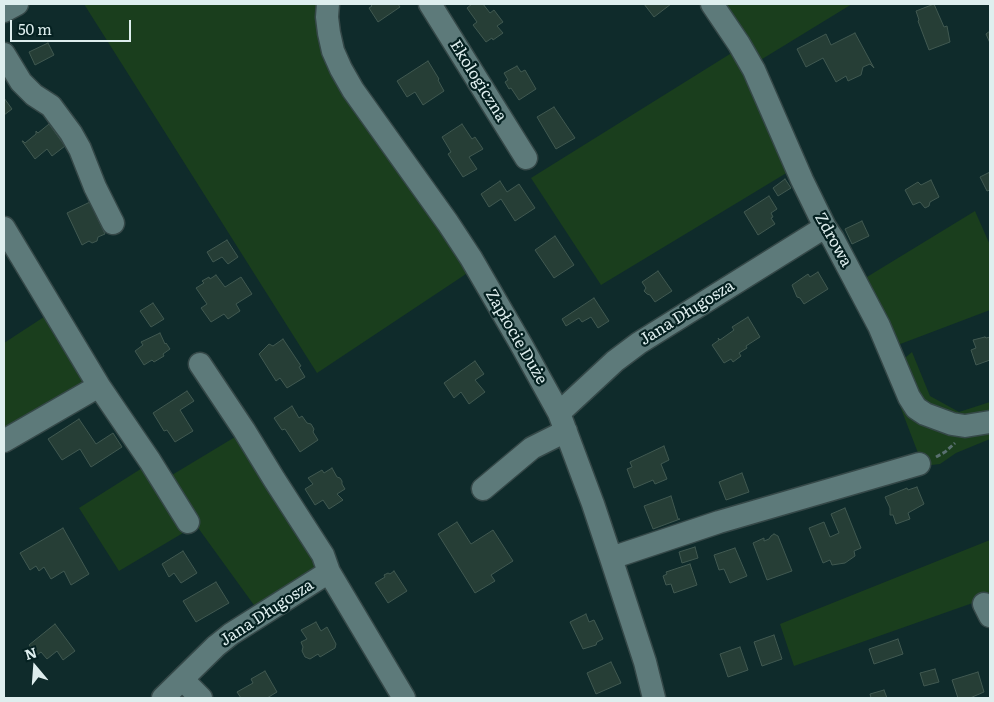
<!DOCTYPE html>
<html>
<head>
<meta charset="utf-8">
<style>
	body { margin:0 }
	#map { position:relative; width:994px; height:702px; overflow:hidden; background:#0f2b2b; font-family:Literata,serif }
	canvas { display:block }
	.frame { position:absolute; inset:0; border:5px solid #deeeee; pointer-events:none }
	.north { position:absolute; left:10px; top:642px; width:50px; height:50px; -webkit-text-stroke:4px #052121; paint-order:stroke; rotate:342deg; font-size:14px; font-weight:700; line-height:20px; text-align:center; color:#deeeee }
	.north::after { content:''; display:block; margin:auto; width:18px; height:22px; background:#deeeee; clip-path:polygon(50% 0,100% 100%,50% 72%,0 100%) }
	.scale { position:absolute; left:10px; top:20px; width:121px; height:22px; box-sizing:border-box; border:2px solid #deeeee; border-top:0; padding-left:6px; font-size:15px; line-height:18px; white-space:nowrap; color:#deeeee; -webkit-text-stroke:4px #052121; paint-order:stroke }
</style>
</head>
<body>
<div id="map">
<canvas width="994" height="702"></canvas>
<div class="frame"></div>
<div class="north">N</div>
<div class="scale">50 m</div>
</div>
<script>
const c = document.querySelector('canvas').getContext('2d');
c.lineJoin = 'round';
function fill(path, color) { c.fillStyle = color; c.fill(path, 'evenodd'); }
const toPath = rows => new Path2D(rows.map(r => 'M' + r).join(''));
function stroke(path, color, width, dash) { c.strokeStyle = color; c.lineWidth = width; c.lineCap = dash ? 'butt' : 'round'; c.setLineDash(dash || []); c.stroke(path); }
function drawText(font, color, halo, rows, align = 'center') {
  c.font = font + ' Literata,serif'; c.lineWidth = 4.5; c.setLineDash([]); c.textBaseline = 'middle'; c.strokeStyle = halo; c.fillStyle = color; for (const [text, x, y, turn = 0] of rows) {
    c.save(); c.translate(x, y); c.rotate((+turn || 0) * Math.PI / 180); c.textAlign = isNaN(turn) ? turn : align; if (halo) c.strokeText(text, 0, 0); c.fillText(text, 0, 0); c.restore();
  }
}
fill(toPath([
	[84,4,322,4,321,17,472,270,317,373],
	[717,4,852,4,754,64],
	[738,49,793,169,601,285,531,178],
	[975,211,990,245,990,310,895,346,862,280],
	[50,313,87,382,4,433,4,343],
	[874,338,907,405,990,426,990,439,956,453,940,464,923,466],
	[912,352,930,396,959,412,990,402,990,417,972,421,922,407,900,362],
	[240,434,320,567,259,612,196,525,167,478],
	[147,465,188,530,119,571,79,508],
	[990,540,990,610,984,599,794,666,780,624]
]), '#1a3e1d');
const building = toPath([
	[370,4,398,4,400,7,378,22,369,8,372,6,370,4],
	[472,4,483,4,490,13,494,10,503,22,497,26,503,33,493,40,492,38,486,42,473,25,477,22,467,8,472,4],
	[644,4,671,4,654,17,644,4],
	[934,4,944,27,947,26,950,42,929,50,918,21,919,20,916,11,934,4],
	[990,31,990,43,986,34,990,31],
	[855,33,874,68,870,64,863,67,861,75,848,81,846,76,836,82,823,58,806,67,797,49,826,34,831,45,855,33],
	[48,43,54,55,35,65,29,52,48,43],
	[428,61,439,79,438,80,444,91,423,105,415,92,407,97,397,81,428,61],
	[517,66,521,72,525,70,536,89,519,100,511,88,509,89,505,82,508,80,504,73,517,66],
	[4,98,12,109,4,115,4,98],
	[554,107,575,138,556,149,537,117,554,107],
	[49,124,65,146,52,156,47,149,35,159,22,141,23,141,25,143,36,134,36,131,38,133,49,124],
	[462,124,472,139,475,137,483,149,469,157,477,169,463,177,448,154,451,152,442,137,462,124],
	[990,172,990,190,987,191,980,177,990,172],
	[785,179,791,188,778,196,773,188,785,179],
	[931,180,939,197,930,202,929,206,925,208,920,202,913,205,905,190,918,182,921,185,931,180],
	[500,181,507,192,519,184,535,208,515,221,501,199,489,207,481,194,500,181],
	[769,196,777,209,771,213,773,217,771,218,775,224,758,235,744,212,769,196],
	[90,202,105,234,98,237,97,241,92,243,89,241,82,245,67,213,90,202],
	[862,221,869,236,852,244,845,229,862,221],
	[555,236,574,265,554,278,535,250,555,236],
	[227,240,238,257,228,264,222,257,213,262,207,252,227,240],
	[658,271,672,291,655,302,650,295,647,294,644,291,646,288,642,282,658,271],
	[818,272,828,289,804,304,800,298,797,297,792,285,808,274,810,277,818,272],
	[216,275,225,287,241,277,252,294,236,304,240,311,228,319,224,314,211,322,201,308,207,304,196,288,204,283,202,281,209,277,210,279,216,275],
	[594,298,609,321,598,328,591,317,582,322,579,318,566,326,562,319,594,298],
	[153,303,164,319,151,327,140,311,153,303],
	[748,317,760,337,746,346,747,348,739,353,741,356,733,362,731,359,724,363,712,345,719,340,718,338,720,340,734,330,732,327,748,317],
	[160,333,165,344,166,343,170,349,163,354,164,356,154,362,152,360,144,365,135,351,143,345,141,342,160,333],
	[985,337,986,338,990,337,990,360,976,365,971,350,976,348,973,340,985,337],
	[283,339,301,366,299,367,305,377,287,388,280,378,276,381,259,354,269,344,273,346,283,339],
	[475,361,484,374,475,380,485,392,469,404,461,392,454,398,444,383,475,361],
	[187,391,194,401,180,410,193,431,175,442,167,430,164,431,153,413,187,391],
	[292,406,299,418,302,416,307,423,311,424,314,429,313,432,318,440,300,452,285,429,282,430,274,418,292,406],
	[79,419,96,444,113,433,122,447,91,467,80,449,62,460,48,439,79,419],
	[664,446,669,460,661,464,667,479,655,484,653,480,634,488,627,469,632,467,630,462,664,446],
	[332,468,337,477,340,478,342,481,342,484,345,489,337,494,343,500,329,509,323,500,315,505,305,489,313,484,308,478,322,470,324,473,332,468],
	[742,473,749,492,726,500,719,482,742,473],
	[917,487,924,504,908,513,910,519,896,524,893,515,890,515,890,508,885,497,907,488,908,490,917,487],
	[671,496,678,519,680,519,653,529,644,506,671,496],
	[845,508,861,548,854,551,855,556,845,563,832,565,830,560,823,563,809,528,824,522,830,537,839,533,831,514,845,508],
	[457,522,471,544,493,530,513,561,491,575,495,581,475,593,438,534,457,522],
	[63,528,89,574,71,585,64,571,51,579,44,567,39,571,36,566,30,570,20,553,63,528],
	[774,534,778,536,792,571,767,580,753,543,764,538,764,541,769,539,771,536,774,534],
	[695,547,698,558,682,563,679,552,695,547],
	[735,548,747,576,730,583,724,569,719,570,714,555,735,548],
	[183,551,197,573,181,583,174,573,169,577,162,564,183,551],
	[690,564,697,585,674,593,671,584,666,585,663,576,667,574,666,572,690,564],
	[394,571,407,591,388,603,375,583,385,577,384,575,388,573,390,574,394,571],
	[216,582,229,603,196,622,183,601,216,582],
	[586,614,589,622,594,620,603,639,597,642,596,645,583,649,570,622,586,614],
	[316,622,321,631,327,627,336,644,335,648,320,657,318,654,310,659,305,657,302,651,303,647,301,642,307,639,301,630,316,622],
	[55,624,75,651,63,660,57,651,47,659,41,652,37,655,29,645,55,624],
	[774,635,782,659,762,666,754,642,774,635],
	[898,639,903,654,874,664,869,649,898,639],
	[740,647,748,670,728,677,720,654,740,647],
	[611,662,621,683,596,694,587,673,611,662],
	[935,669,939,682,924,686,920,673,935,669],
	[265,671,277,692,267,698,241,698,237,692,253,683,251,679,265,671],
	[978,672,984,692,970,698,958,698,952,680,978,672],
	[884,690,887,698,871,698,870,694,884,690]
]);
fill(building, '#263e36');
stroke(building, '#415951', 1);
const minor = toPath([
	[328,4,327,17,329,33,333,51,341,69,353,90,448,223,471,258,522,346,559,413,593,504,611,558,645,662,654,698],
	[430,4,526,158],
	[712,4,739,44,754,70,802,180,825,227,833,239,879,326,909,397,916,408,925,414,952,424,965,426,990,422],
	[4,11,17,4],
	[4,54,21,82,34,95,51,106,71,133,80,149,95,187,113,223],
	[4,228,99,386,150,461,188,522],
	[200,364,244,430,274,479,323,555,329,572,404,698],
	[559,413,615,361,639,343,825,227],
	[4,441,99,386],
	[483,489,532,448,566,431],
	[611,558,719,522,919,464],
	[984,604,990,616],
	[183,680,201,698],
	[163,698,216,646,231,634,329,572]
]);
stroke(minor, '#354848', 25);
stroke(toPath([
	[936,457,945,452,955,443]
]), '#597070', 3, [5, 2.5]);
stroke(minor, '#5d7a7a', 22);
drawText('16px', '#deeeee', '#052121', [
	["Ekologiczna",478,81,58],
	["Zdrowa",833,240,61],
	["Jana Długosza",687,313,-32],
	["Zapłocie Duże",516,337,60],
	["Jana Długosza",267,613,-33]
]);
</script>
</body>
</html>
